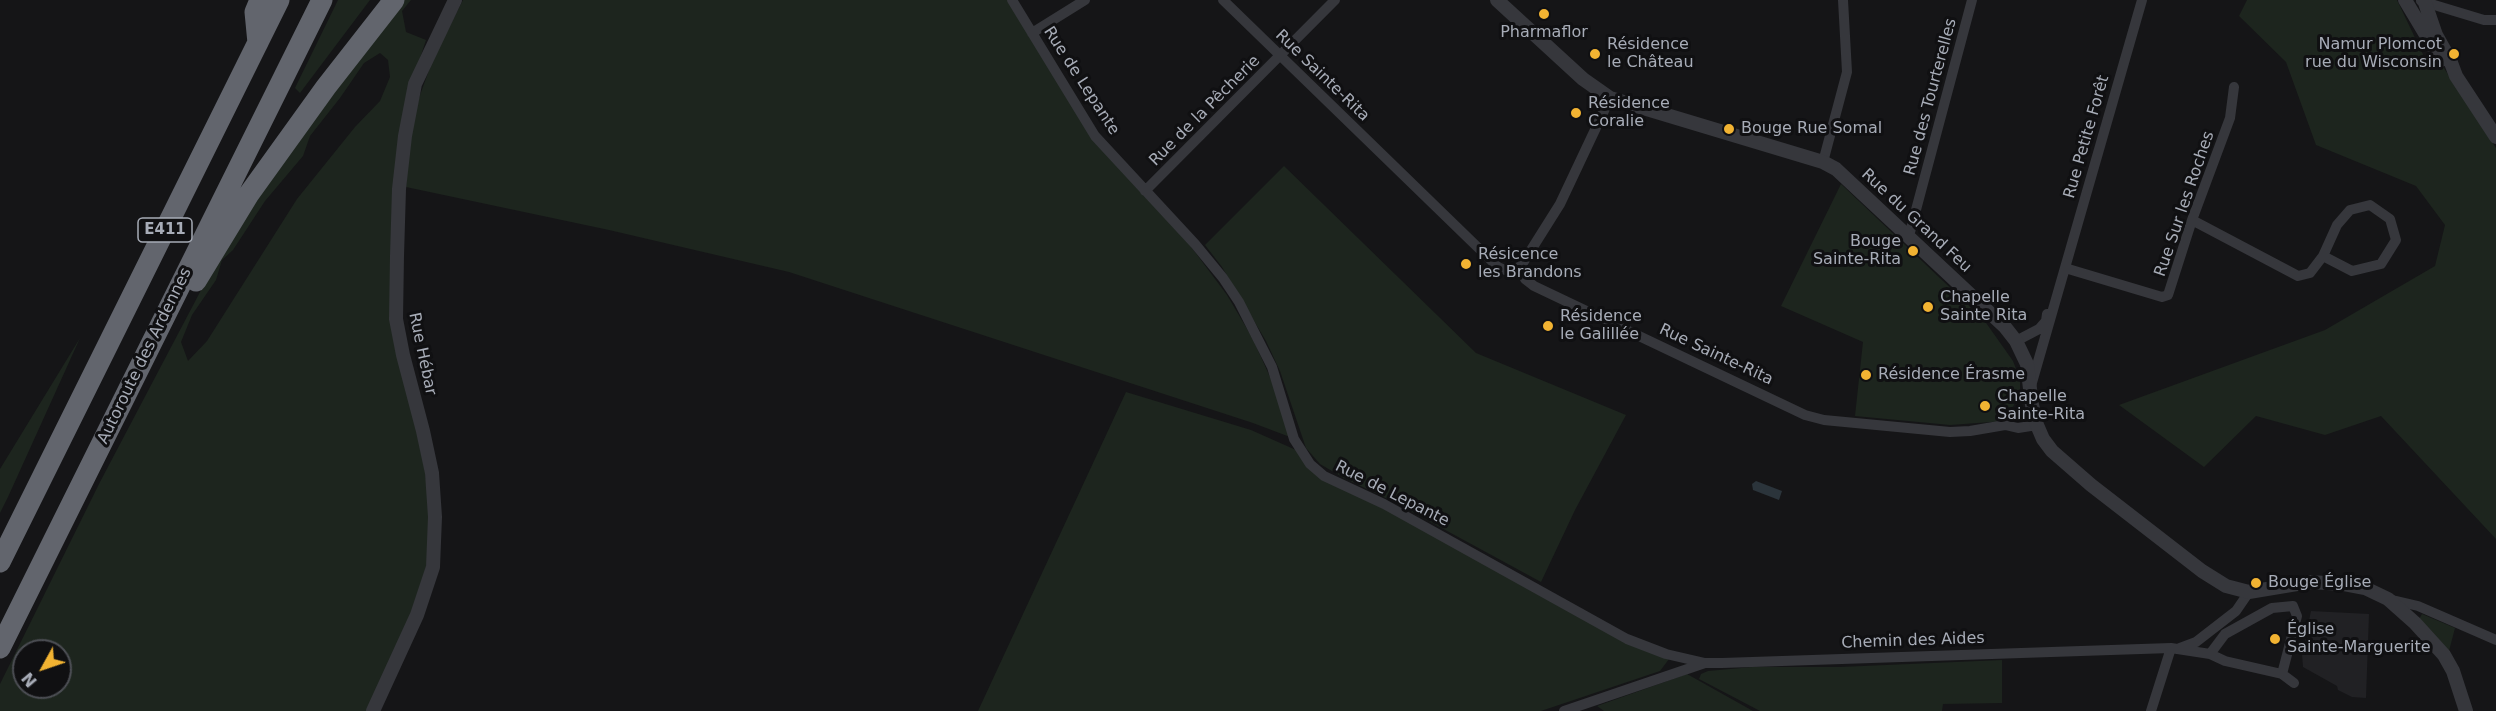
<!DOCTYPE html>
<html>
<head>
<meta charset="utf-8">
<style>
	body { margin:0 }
	#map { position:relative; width:2496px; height:711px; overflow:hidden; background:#151517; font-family:"DejaVu Sans",sans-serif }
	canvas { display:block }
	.north { position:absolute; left:12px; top:639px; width:60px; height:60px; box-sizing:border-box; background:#101012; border:2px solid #4c4e54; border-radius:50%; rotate:230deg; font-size:16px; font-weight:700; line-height:24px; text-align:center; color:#a7acb7 }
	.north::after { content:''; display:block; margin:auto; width:21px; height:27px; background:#f2b332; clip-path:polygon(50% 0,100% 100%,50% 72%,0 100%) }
</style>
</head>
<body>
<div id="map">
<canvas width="2496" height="711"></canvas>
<div class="north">N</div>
</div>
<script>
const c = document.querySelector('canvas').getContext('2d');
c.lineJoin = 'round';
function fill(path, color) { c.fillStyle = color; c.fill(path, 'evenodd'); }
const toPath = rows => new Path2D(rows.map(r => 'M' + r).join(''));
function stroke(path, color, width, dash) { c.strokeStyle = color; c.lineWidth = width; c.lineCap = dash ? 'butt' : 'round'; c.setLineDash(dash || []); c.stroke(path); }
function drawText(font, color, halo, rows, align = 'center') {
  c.font = font + ' "DejaVu Sans",sans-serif'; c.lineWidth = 6; c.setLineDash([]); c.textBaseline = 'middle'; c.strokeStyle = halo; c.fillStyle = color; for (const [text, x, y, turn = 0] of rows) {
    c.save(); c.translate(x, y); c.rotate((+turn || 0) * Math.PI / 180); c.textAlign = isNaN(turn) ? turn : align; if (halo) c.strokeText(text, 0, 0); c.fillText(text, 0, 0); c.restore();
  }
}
fill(toPath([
	[2311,611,2369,614,2366,698,2352,697,2338,690,2337,686,2303,667,2302,654]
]), '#212124');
fill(toPath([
	[338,0,370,0,300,93,295,88],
	[403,0,411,0,402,11,406,32,426,40,405,104,391,306,423,456,432,526,430,551,418,600,367,711,0,711,0,684,100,482,219,256,252,204],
	[380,53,388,60,390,77,380,101,355,127,297,199,207,341,188,361,181,342,192,315,216,280,222,260,233,250,265,201,303,156,310,136,340,98,364,63],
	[24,651,60,651,60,687,24,687],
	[463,0,1010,0,1093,139,1189,244,1227,295,1253,339,1274,386,1290,437,1253,423,789,272,609,230,406,187,409,142,419,98,433,59],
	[2247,0,2397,0,2429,67,2438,59,2496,148,2496,539,2381,416,2325,435,2256,416,2204,467,2119,405,2325,330,2435,266,2445,225,2416,186,2316,145,2286,62,2239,16],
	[1284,166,1476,353,1626,415,1575,510,1541,582,1392,501,1344,478,1320,464,1306,448,1280,371,1266,341,1222,267,1205,245],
	[1841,184,1984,320,2013,361,2020,379,2020,394,2005,421,1950,425,1855,416,1863,342,1781,306],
	[80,338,8,497,0,513,0,469],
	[1126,392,1251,430,1296,450,1315,472,1669,659,1660,671,1541,711,978,711],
	[2422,614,2455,628,2449,651,2418,621],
	[2002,660,2002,703,1943,704,1942,711,1760,711,1699,679,1701,674,1708,671,1752,667,1840,667],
	[1687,674,1753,711,1604,711,1597,706]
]), '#1d251e');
fill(toPath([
	[1756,481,1782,491,1779,500,1753,490,1752,484]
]), '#2b343b');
stroke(toPath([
	[1012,0,1095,136,1195,244,1223,278,1239,302,1272,367,1294,439,1310,464,1324,476,1384,504,1627,639,1666,654,1705,663],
	[1223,0,1498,267,1510,272,1521,266],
	[2421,1,2484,20,2496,20],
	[1032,33,1085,0],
	[1823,162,1847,72,1843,0],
	[1145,191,1335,0],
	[2192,220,2298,276,2310,273,2323,256,2337,225,2350,210,2370,205,2390,219,2396,240,2381,264,2352,271,2323,256],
	[1909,236,1972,0],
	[1521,266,1525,279,1534,286,1805,415,1824,420,1950,432,1970,431,2005,425,2018,428,2037,425],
	[1521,266,1560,204,1610,98],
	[2065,268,2162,297,2168,295,2192,220,2230,118,2234,87],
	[2016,341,2039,329,2046,321,2047,314],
	[2031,386,2142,0],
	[2388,599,2418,606,2496,640],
	[2180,648,2196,642,2236,611,2249,592],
	[2210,654,2225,634,2272,608,2293,606,2297,616,2282,674],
	[1564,711,1705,663,1722,663,2171,648,2210,654,2225,661,2282,674,2294,683],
	[2151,711,2171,648]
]), '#36373c', 10);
stroke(toPath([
	[1497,0,1583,79,1610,98,1823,162,1836,169,2005,327,2016,341,2027,364,2032,405,2037,425,2043,439,2052,451,2091,485,2202,571,2226,586,2249,592,2309,582,2344,584,2365,588,2388,599,2415,623,2444,655,2453,671,2466,711],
	[2405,0,2441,60],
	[2424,0,2436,35,2450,60,2456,76,2496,137],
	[373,711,417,615,433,567,435,517,432,473,423,431,403,355,396,319,397,256,399,189,405,136,415,84,455,0]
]), '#36373c', 14);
stroke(toPath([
	[258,43,255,12,260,0],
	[196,281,249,194,326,87,394,0],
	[0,562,279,0],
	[0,648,322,0]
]), '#62656d', 21);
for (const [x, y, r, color] of [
	[1544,14,6,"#f2b332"],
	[1595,54,6,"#f2b332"],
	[2454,54,6,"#f2b332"],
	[1576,113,6,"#f2b332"],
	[1729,129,6,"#f2b332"],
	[1913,251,6,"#f2b332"],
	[1466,264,6,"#f2b332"],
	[1928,307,6,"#f2b332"],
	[1548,326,6,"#f2b332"],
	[1866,375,6,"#f2b332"],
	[1985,406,6,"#f2b332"],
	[2256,583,6,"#f2b332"],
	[2275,639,6,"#f2b332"]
]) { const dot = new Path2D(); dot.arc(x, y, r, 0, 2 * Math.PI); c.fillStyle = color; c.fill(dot); stroke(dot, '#101012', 2); }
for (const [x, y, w] of [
	[165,230,54]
]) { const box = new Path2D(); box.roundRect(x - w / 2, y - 12, w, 24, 4.5); c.fillStyle = '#101012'; c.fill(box); stroke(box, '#a7acb7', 1.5); }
drawText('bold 15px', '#a7acb7', null, [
	["E411",165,230]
]);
drawText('16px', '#a7acb7', '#101012', [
	["Pharmaflor",1544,33,"center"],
	["Résidence",1607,45],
	["le Château",1607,63],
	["Namur Plomcot",2442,45,"right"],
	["rue du Wisconsin",2442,63,"right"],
	["Résidence",1588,104],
	["Coralie",1588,122],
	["Bouge Rue Somal",1741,129],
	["Bouge",1901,242,"right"],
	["Sainte-Rita",1901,260,"right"],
	["Résicence",1478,255],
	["les Brandons",1478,273],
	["Chapelle",1940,298],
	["Sainte Rita",1940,316],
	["Résidence",1560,317],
	["le Galillée",1560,335],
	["Résidence Érasme",1878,375],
	["Chapelle",1997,397],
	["Sainte-Rita",1997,415],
	["Bouge Église",2268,583],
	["Église",2287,630],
	["Sainte-Marguerite",2287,648]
], 'left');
drawText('16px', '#a7acb7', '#101012', [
	["Rue Sainte-Rita",1322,76,44],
	["Rue de Lepante",1081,81,57],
	["Rue des Tourterelles",1931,97,-75],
	["Rue de la Pêcherie",1205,111,-45],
	["Rue Petite Forêt",2087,137,-74],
	["Rue Sur les Roches",2185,204,-71],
	["Rue du Grand Feu",1916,221,43],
	["Rue Hébar",422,354,78],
	["Rue Sainte-Rita",1716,355,25],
	["Autoroute des Ardennes",145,356,-64],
	["Rue de Lepante",1392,494,27],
	["Chemin des Aides",1913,641,-2]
]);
</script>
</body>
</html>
